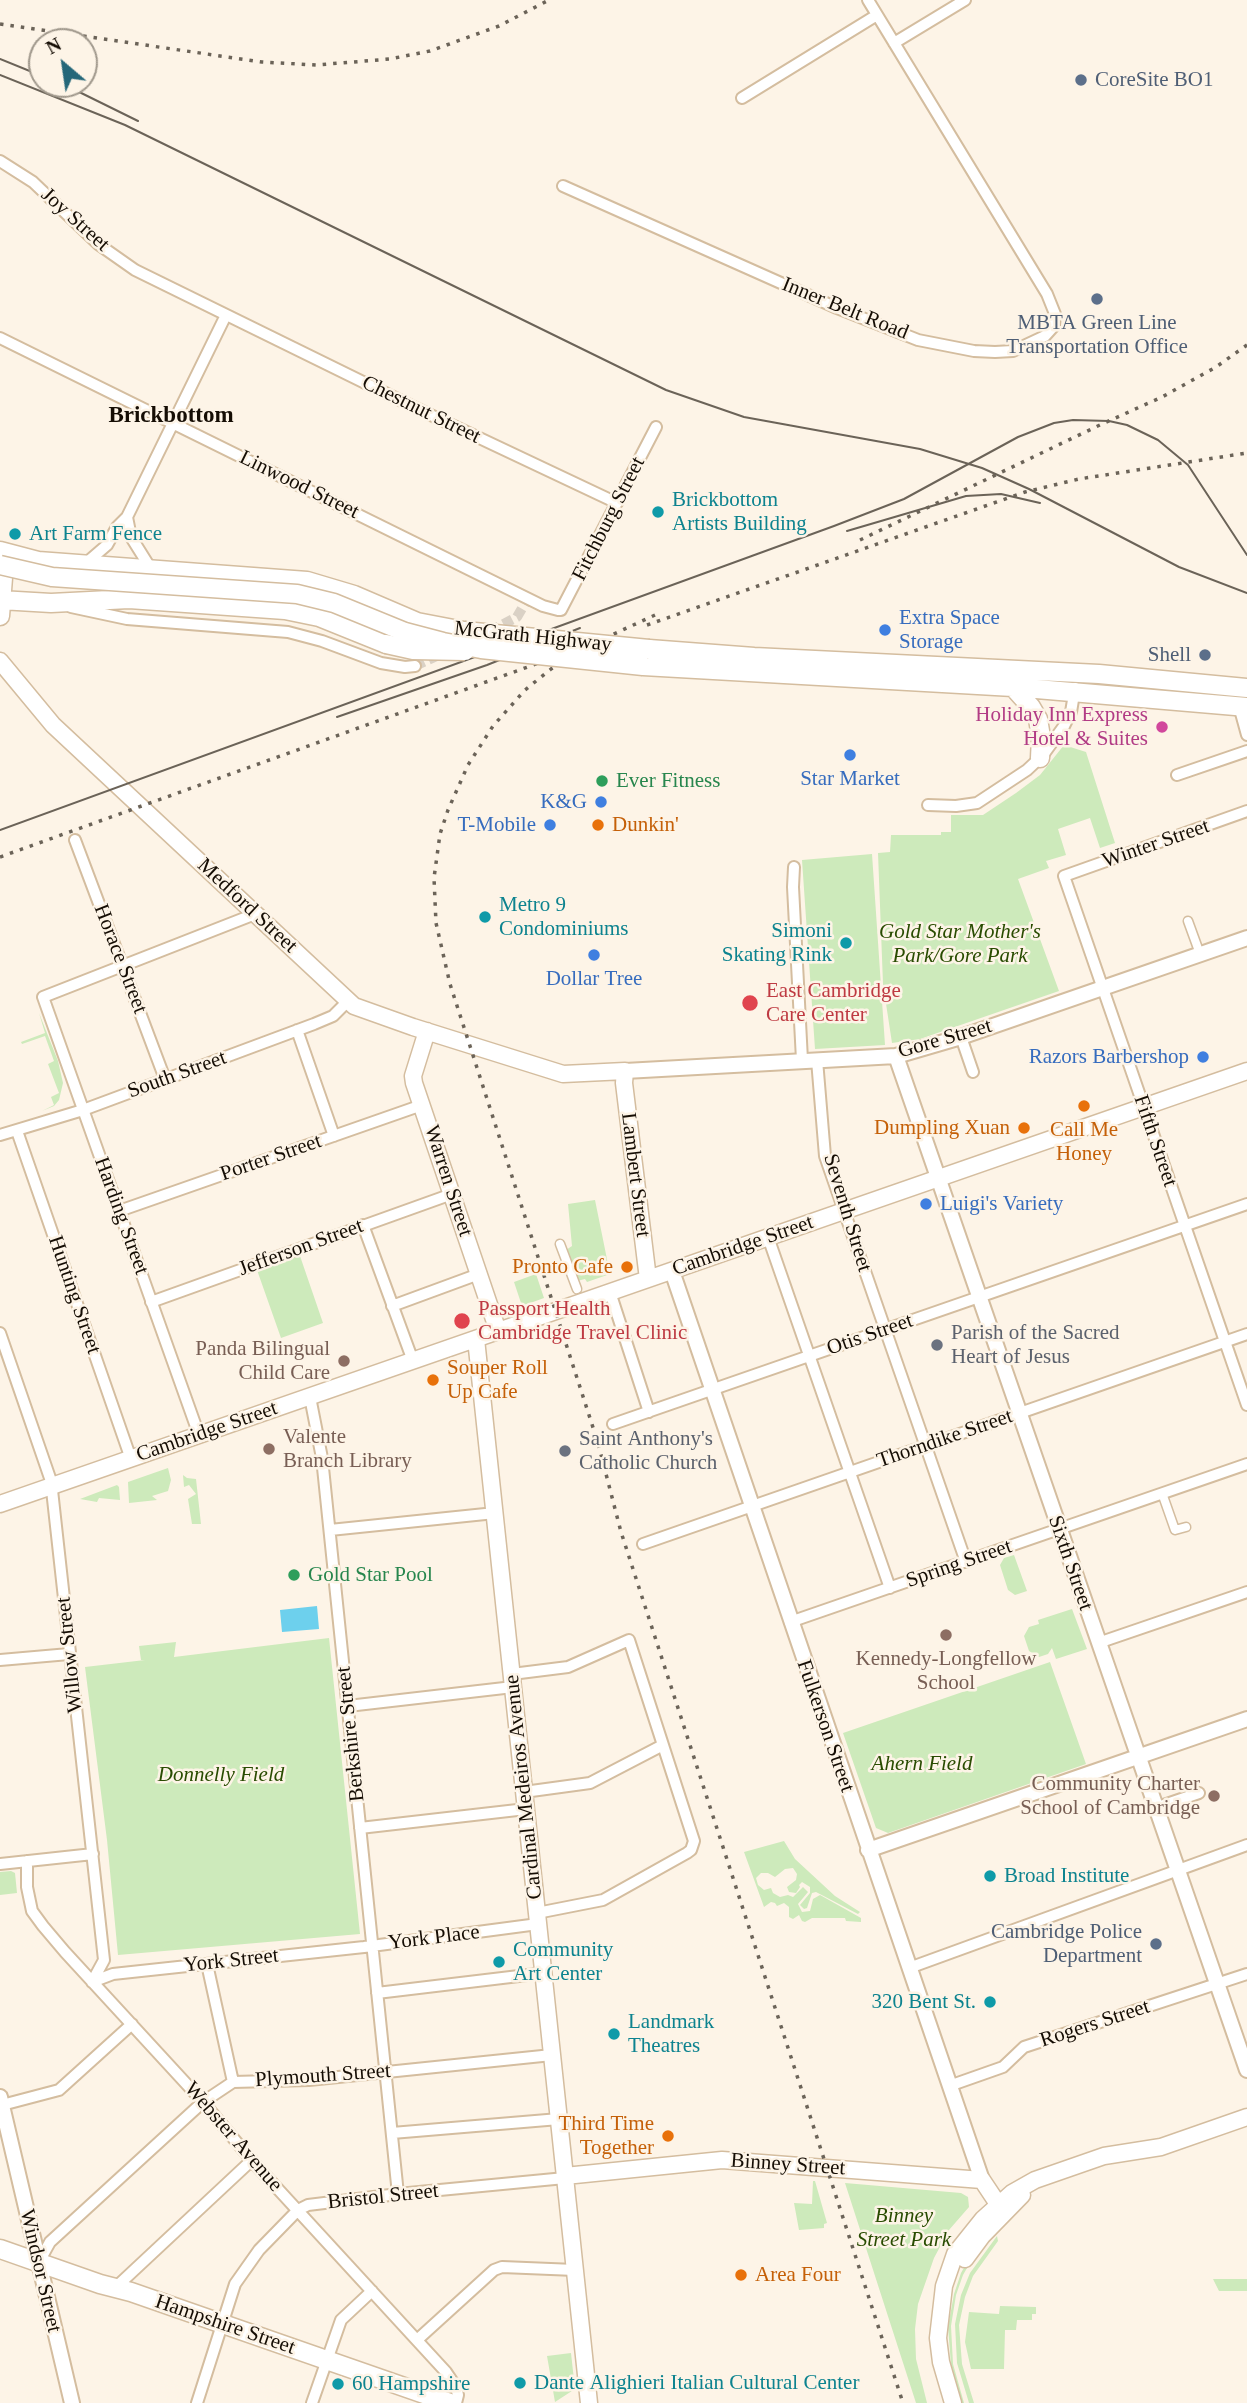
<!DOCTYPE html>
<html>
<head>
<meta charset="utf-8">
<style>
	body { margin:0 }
	#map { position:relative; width:1247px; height:2403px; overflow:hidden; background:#fdf4e7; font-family:Georgia,serif }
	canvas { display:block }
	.north { position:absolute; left:28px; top:28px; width:70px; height:70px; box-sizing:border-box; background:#fdf4e7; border:2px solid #a0988c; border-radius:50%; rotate:331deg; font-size:19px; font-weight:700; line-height:28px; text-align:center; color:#150d04 }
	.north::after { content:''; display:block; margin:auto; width:24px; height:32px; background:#246779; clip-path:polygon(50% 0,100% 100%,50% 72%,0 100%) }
</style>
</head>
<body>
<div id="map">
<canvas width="1247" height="2403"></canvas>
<div class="north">N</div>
</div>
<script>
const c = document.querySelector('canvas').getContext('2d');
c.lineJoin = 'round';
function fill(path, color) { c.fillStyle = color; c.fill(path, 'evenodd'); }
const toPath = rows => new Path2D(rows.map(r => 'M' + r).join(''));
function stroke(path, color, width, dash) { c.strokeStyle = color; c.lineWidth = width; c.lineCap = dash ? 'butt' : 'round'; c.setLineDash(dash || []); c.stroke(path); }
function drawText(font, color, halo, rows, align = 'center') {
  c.font = font + ' Georgia,serif'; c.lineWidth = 5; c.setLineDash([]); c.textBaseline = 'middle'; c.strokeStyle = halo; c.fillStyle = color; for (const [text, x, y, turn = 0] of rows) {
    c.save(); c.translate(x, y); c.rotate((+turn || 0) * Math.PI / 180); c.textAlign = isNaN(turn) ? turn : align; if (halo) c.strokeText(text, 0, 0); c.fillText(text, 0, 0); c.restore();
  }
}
fill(toPath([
	[1064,745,1086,752,1115,843,1100,848,1090,818,1058,829,1066,855,1046,861,1049,868,1018,879,1059,991,920,1039,892,1043,883,984,878,853,890,852,891,835,941,835,941,832,951,832,951,815,983,815,1016,793,1040,775],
	[872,854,885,1045,815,1049,802,860],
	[39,1013,58,1061,63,1083,59,1100,54,1106,42,1111,54,1105,51,1097,59,1093,48,1064,54,1061,45,1036,22,1044,21,1042,45,1033],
	[595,1200,610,1274,587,1282,585,1279,577,1281,566,1250,572,1246,568,1204],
	[300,1256,323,1323,281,1338,257,1270],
	[536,1274,544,1298,522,1306,514,1282],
	[168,1468,171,1480,168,1491,152,1496,157,1500,129,1503,128,1482],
	[183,1475,187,1478,196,1479,201,1524,192,1524,188,1499,196,1494,189,1485,184,1487],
	[117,1485,119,1487,120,1500,99,1498,97,1502,80,1499],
	[1014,1555,1027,1591,1015,1595,1008,1590,1000,1565,1004,1558],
	[1072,1609,1087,1649,1056,1659,1052,1648,1048,1654,1039,1657,1029,1651,1024,1636,1029,1627,1039,1624,1038,1620],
	[329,1638,360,1934,118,1955,107,1840,85,1667,145,1660,141,1660,139,1646,176,1642,174,1657],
	[1050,1662,1086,1764,888,1833,876,1828,843,1733],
	[784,1841,795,1859,835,1896,860,1912,858,1914,816,1892,812,1893,807,1908,804,1909,800,1905,810,1893,810,1887,802,1882,799,1885,800,1887,796,1893,789,1892,787,1887,796,1880,797,1874,793,1868,785,1869,775,1877,768,1873,761,1873,756,1878,758,1885,764,1890,771,1888,773,1893,780,1897,788,1895,793,1897,803,1887,808,1892,798,1904,802,1912,810,1911,813,1899,820,1895,861,1918,861,1922,846,1921,845,1918,812,1918,805,1922,802,1921,799,1915,793,1919,789,1917,789,1907,784,1903,777,1906,775,1903,771,1902,764,1907,744,1852],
	[11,1871,15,1873,17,1893,0,1895,0,1872],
	[813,2181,815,2181,827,2223,824,2224,824,2228,799,2230,794,2203,812,2204],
	[845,2183,961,2193,968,2197,969,2207,949,2230,934,2258,918,2304,915,2329,916,2359,927,2403,916,2403],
	[997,2236,998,2241,973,2276,965,2297,959,2325,962,2364,974,2403,969,2403,957,2363,955,2324,961,2295,970,2273],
	[973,2252,975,2254,963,2275,956,2295,951,2326,953,2364,964,2403,962,2403,951,2364,948,2327,954,2294,961,2273],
	[1213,2279,1247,2279,1247,2291,1219,2291],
	[1000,2306,1036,2307,1036,2314,1032,2314,1032,2320,1017,2320,1016,2330,1005,2330,1004,2369,971,2369,965,2342,969,2312,999,2314],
	[571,2353,575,2389,555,2402,547,2356]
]), '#cdeabb');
fill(toPath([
	[317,1606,319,1629,282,1632,280,1610]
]), '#6dd0ed');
stroke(toPath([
	[490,631,517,617,528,598],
	[415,666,441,654]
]), '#dad1c5', 10, [10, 5]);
const pedestrian = toPath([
	[1188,921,1200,954],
	[560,1244,577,1289],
	[1162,1493,1175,1530,1186,1527]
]);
const minor = toPath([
	[894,43,965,0],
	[742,98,877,15],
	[0,161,33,182,98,244,135,270,418,409,617,503],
	[563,186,837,308,918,340,974,351,995,352,1013,351,1045,336,1054,326,1055,314,1047,294,868,0],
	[0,338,543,606,558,610,561,610,656,427],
	[127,517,131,537,151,569],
	[85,564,107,545,117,527,127,517,226,315],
	[71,607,127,619,288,632,322,641,381,663,405,667,415,666],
	[1239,706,1247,735],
	[1177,775,1247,751],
	[928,805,956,806,977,803,1027,770,1043,755,1064,726,1071,712,1075,688],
	[1247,811,1064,876,1247,1405],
	[75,840,165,1079],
	[794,867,793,887,802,1060],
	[297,1030,334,1136],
	[961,1037,973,1072],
	[817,1060,825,1156,966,1562],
	[17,1131,131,1459],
	[0,1135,83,1110,314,1024,333,1016,348,1001],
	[119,1211,422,1105],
	[363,1225,413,1361],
	[768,1237,890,1588],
	[610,1292,649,1412],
	[151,1302,452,1194],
	[392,1306,479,1274],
	[0,1333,51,1481,104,1960,92,1982],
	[310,1397,322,1458,398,2194],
	[613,1424,1247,1204],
	[199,1435,43,997,255,914],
	[330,1530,495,1513],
	[643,1544,1247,1334],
	[790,1622,1247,1464],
	[1098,1643,1247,1592],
	[0,1660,69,1654],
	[512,1674,568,1667,629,1640,694,1841,691,1850,687,1853,603,1900,537,1913],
	[348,1706,513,1687],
	[524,1792,590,1783,663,1745],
	[1155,1808,1199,1793],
	[360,1828,526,1809],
	[27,1861,27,1887,32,1911,43,1926,65,1952,203,2102,254,2163,446,2372,456,2387,458,2395,456,2403],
	[0,1864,93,1854],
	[207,1964,233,2082],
	[909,1968,1247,1845],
	[92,1982,113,1974,364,1947,538,1924],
	[377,1993,544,1973],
	[949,2086,1003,2067,1024,2047,1247,1974],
	[2,2105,59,2090,132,2024],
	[392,2133,559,2119],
	[39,2262,50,2242,203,2102,233,2082,309,2080,552,2055],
	[115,2288,252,2160],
	[417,2340,494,2270,502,2267,575,2270],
	[197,2403,235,2284,259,2250,298,2210,308,2205,398,2194,565,2178],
	[312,2403,341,2320,372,2291]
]);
const tertiary = toPath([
	[896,1056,1247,2070],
	[625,1071,896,1056,961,1037,1247,938],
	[672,1271,982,2180],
	[868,1850,1247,1719],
	[0,2097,72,2403]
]);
const secondary = toPath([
	[0,661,53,725,354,1006,413,1027,563,1074,625,1071,624,1083,648,1279],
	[427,1031,413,1076,414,1083,498,1331],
	[476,1339,589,2403],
	[0,1504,1247,1071],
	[565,2176,722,2160,982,2180,998,2204],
	[965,2259,982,2236,1022,2195],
	[953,2403,941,2362,938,2338,944,2286,955,2254,983,2219,1012,2193,1035,2180,1104,2156,1161,2147,1247,2117]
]);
const primary = toPath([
	[0,600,51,603,129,599,285,610,319,617,386,644],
	[0,616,4,565,1,554],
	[0,2249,100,2284,131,2292,450,2403]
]);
const trunk = toPath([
	[0,551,38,561,307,581,354,595,417,622,464,631],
	[649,649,754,657,1099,674,1247,688],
	[643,666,1013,687,1247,707],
	[1013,687,1031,707,1038,719,1041,737,1040,758]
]);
stroke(pedestrian, '#d4bd9f', 11);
stroke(minor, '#d4bd9f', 14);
stroke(tertiary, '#d4bd9f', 18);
stroke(secondary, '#d4bd9f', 19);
stroke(primary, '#d4bd9f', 21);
stroke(trunk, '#d4bd9f', 21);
stroke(pedestrian, '#fff', 8);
stroke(minor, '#fff', 10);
stroke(tertiary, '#fff', 14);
stroke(secondary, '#fff', 16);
stroke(primary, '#fff', 18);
stroke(trunk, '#fff', 18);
stroke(toPath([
	[0,59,42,76],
	[0,75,125,125,666,390,744,417,920,449,982,468,1029,489,1179,567,1247,593],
	[63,84,138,121],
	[847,531,966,496,1001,494,1040,503],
	[337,717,487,665,580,628],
	[0,830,834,526,904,499,1018,437,1054,423,1073,420,1109,421,1127,425,1158,440,1188,465,1247,555]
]), '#6b6358', 2);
stroke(toPath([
	[0,24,262,62,316,65,390,59,430,51,499,26,549,0],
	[860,540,1102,424,1162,397,1216,367,1247,345],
	[655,615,590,645,551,669,525,690,493,726,468,765,448,810,440,834,434,878,436,923,450,984,598,1443,621,1532,903,2403],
	[647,625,1025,492,1079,479,1247,453],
	[0,857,561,655]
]), '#6b6358', 3.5, [3.5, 7]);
const primaryBridge = toPath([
	[386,644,413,650,465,651]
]);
const trunkBridge = toPath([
	[0,565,52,577,297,594,334,603,405,632,443,642,481,649,643,666],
	[464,631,649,649]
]);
stroke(primaryBridge, '#d4bd9f', 21, []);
stroke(trunkBridge, '#d4bd9f', 21, []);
stroke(primaryBridge, '#fff', 18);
stroke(trunkBridge, '#fff', 18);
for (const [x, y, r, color] of [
	[1081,80,7,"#5c6f8a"],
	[1097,299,7,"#5c6f8a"],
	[658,512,7,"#0f9aa8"],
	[15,534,7,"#0f9aa8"],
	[885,630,7,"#3f7fe0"],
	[1205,655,7,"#5c6f8a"],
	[1162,727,7,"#d1479c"],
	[850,755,7,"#3f7fe0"],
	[602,781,7,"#2e9e5b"],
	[601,802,7,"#3f7fe0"],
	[550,825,7,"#3f7fe0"],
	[598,825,7,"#e8710a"],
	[485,917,7,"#0f9aa8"],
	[846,943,7,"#0f9aa8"],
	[594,955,7,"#3f7fe0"],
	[750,1003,9,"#e0444e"],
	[1203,1057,7,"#3f7fe0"],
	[1084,1106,7,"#e8710a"],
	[1024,1128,7,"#e8710a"],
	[926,1204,7,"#3f7fe0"],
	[627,1267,7,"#e8710a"],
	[462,1321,9,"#e0444e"],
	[937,1345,7,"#6b7280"],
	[344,1361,7,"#8d6e63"],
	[433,1380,7,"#e8710a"],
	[269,1449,7,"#8d6e63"],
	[565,1451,7,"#6b7280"],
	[294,1575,7,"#2e9e5b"],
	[946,1635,7,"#8d6e63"],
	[1214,1796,7,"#8d6e63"],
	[990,1876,7,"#0f9aa8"],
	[1156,1944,7,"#5c6f8a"],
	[499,1962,7,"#0f9aa8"],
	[990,2002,7,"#0f9aa8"],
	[614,2034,7,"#0f9aa8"],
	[668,2136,7,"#e8710a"],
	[741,2275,7,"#e8710a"],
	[520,2383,7,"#0f9aa8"],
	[338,2384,7,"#0f9aa8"]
]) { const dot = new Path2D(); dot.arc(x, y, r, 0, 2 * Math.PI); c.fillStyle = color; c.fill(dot); stroke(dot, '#fdf4e7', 2.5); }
drawText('21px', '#4e5e75', '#fdf4e7', [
	["CoreSite BO1",1095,80,"left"],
	["MBTA Green Line",1097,323,"center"],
	["Transportation Office",1097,347,"center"],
	["Shell",1191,655],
	["Cambridge Police",1142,1932],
	["Department",1142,1956]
], 'right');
drawText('21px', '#150d04', '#fdf4e7', [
	["Joy Street",75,220,42],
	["Inner Belt Road",845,309,22],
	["Chestnut Street",421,410,26],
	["Linwood Street",299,485,26],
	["Fitchburg Street",609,519,-63],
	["McGrath Highway",533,637,6],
	["Winter Street",1156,844,-19],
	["Medford Street",247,906,43],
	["Horace Street",120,959,69],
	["Gore Street",945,1039,-16],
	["South Street",177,1075,-20],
	["Fifth Street",1155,1141,71],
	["Porter Street",271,1158,-19],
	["Lambert Street",635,1175,83],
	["Warren Street",448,1181,72],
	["Seventh Street",847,1213,73],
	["Harding Street",121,1216,70],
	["Cambridge Street",743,1246,-19],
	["Jefferson Street",301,1248,-20],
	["Hunting Street",74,1295,71],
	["Otis Street",870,1335,-19],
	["Cambridge Street",207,1432,-19],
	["Thorndike Street",945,1439,-19],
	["Sixth Street",1070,1563,71],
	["Spring Street",959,1564,-19],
	["Willow Street",70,1655,-96],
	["Fulkerson Street",825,1726,71],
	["Berkshire Street",351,1734,-96],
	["Cardinal Medeiros Avenue",524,1787,-96],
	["York Place",434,1938,-7],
	["York Street",231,1961,-6],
	["Rogers Street",1095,2024,-18],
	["Plymouth Street",323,2076,-4],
	["Webster Avenue",233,2137,49],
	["Binney Street",788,2165,4],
	["Bristol Street",383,2197,-6],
	["Windsor Street",40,2271,77],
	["Hampshire Street",225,2325,19]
]);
drawText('21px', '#0d838f', '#fdf4e7', [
	["Brickbottom",672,500],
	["Artists Building",672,524],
	["Art Farm Fence",29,534],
	["Metro 9",499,905],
	["Condominiums",499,929],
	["Simoni",832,931,"right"],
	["Skating Rink",832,955,"right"],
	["Broad Institute",1004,1876],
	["Community",513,1950],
	["Art Center",513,1974],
	["320 Bent St.",976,2002,"right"],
	["Landmark",628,2022],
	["Theatres",628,2046],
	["Dante Alighieri Italian Cultural Center",534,2383],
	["60 Hampshire",352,2384]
], 'left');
drawText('21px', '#366cbe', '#fdf4e7', [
	["Extra Space",899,618,"left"],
	["Storage",899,642,"left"],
	["Star Market",850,779,"center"],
	["K&G",587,802],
	["T-Mobile",536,825],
	["Dollar Tree",594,979,"center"],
	["Razors Barbershop",1189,1057],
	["Luigi's Variety",940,1204,"left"]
], 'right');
drawText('21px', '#b23c85', '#fdf4e7', [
	["Holiday Inn Express",1148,715],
	["Hotel & Suites",1148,739]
], 'right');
drawText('21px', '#27864d', '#fdf4e7', [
	["Ever Fitness",616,781],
	["Gold Star Pool",308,1575]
], 'left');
drawText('21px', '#c56008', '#fdf4e7', [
	["Dunkin'",612,825],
	["Dumpling Xuan",1010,1128,"right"],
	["Call Me",1084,1130,"center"],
	["Honey",1084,1154,"center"],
	["Pronto Cafe",613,1267,"right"],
	["Souper Roll",447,1368],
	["Up Cafe",447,1392],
	["Third Time",654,2124,"right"],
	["Together",654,2148,"right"],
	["Area Four",755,2275]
], 'left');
drawText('italic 21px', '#294c01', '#fdf4e7', [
	["Gold Star Mother's",960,932],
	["Park/Gore Park",960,956],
	["Ahern Field",922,1764],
	["Donnelly Field",221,1775],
	["Binney",904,2216],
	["Street Park",904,2240]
]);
drawText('21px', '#be3a42', '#fdf4e7', [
	["East Cambridge",766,991],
	["Care Center",766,1015],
	["Passport Health",478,1309],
	["Cambridge Travel Clinic",478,1333]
], 'left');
drawText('21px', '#5b616d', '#fdf4e7', [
	["Parish of the Sacred",951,1333],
	["Heart of Jesus",951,1357],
	["Saint Anthony's",579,1439],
	["Catholic Church",579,1463]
], 'left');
drawText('21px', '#785e54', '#fdf4e7', [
	["Panda Bilingual",330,1349],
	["Child Care",330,1373],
	["Valente",283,1437,"left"],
	["Branch Library",283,1461,"left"],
	["Kennedy-Longfellow",946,1659,"center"],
	["School",946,1683,"center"],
	["Community Charter",1200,1784],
	["School of Cambridge",1200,1808]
], 'right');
drawText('bold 23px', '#150d04', '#fdf4e7', [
	["Brickbottom",171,416]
]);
</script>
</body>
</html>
